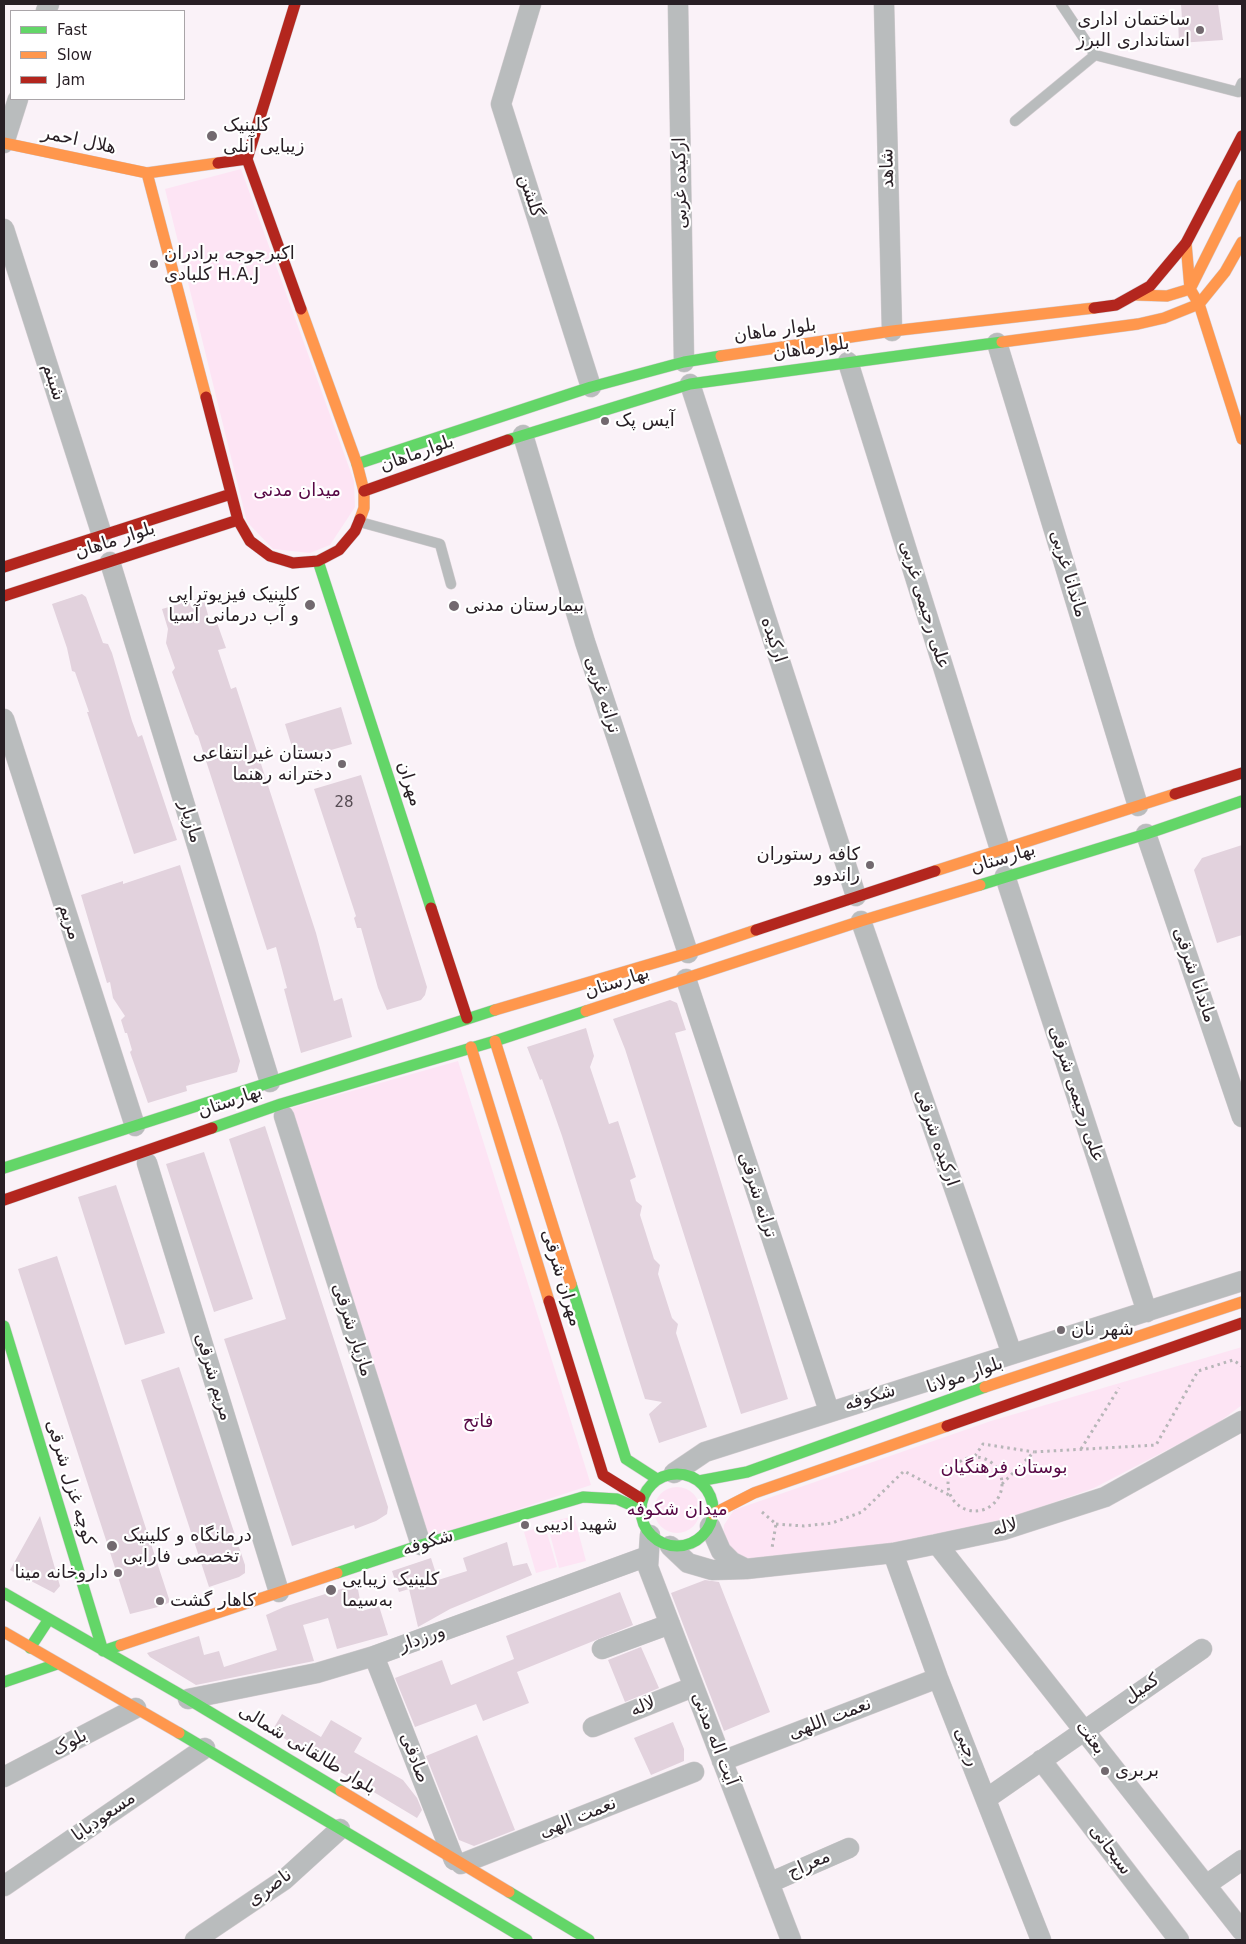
<!DOCTYPE html>
<html>
<head>
<meta charset="utf-8">
<style>
	body { margin:0 }
	#map { position:relative; width:1246px; height:1944px; overflow:hidden; background:#faf2f8; font-family:"DejaVu Sans",sans-serif }
	canvas { display:block }
	.frame { position:absolute; inset:0; border:5px solid #281f25; pointer-events:none }
	.legend { position:absolute; left:10px; top:10px; width:175px; height:90px; box-sizing:border-box; background:#fff; border:1px solid #a9a5a8; margin:0; padding:6px 9px; list-style:none; font-size:15px; color:#281f25 }
	.legend li { display:flex; align-items:center; gap:10px; height:25px }
	.legend b { width:25px; border:1px solid #a9a5a8 }
</style>
</head>
<body>
<div id="map">
<canvas width="1246" height="1944"></canvas>
<div class="frame"></div>
<ul class="legend">
<li><b style="height:6px;background:#63d668"></b>Fast</li>
<li><b style="height:6px;background:#ff974d"></b>Slow</li>
<li><b style="height:6px;background:#b3261e"></b>Jam</li>
</ul>
</div>
<script>
const c = document.querySelector('canvas').getContext('2d');
c.lineJoin = 'round';
function fill(path, color) { c.fillStyle = color; c.fill(path, 'evenodd'); }
const toPath = rows => new Path2D(rows.map(r => 'M' + r).join(''));
function stroke(path, color, width, dash) { c.strokeStyle = color; c.lineWidth = width; c.lineCap = dash ? 'butt' : 'round'; c.setLineDash(dash || []); c.stroke(path); }
function drawText(font, color, halo, rows, align = 'center') {
  c.font = font + ' "DejaVu Sans","Noto Sans Arabic",sans-serif'; c.lineWidth = 4.5; c.setLineDash([]); c.textBaseline = 'middle'; c.strokeStyle = halo; c.fillStyle = color; for (const [text, x, y, turn = 0] of rows) {
    c.save(); c.translate(x, y); c.rotate((+turn || 0) * Math.PI / 180); c.textAlign = isNaN(turn) ? turn : align; if (halo) c.strokeText(text, 0, 0); c.fillText(text, 0, 0); c.restore();
  }
}
fill(toPath([
	[241,169,354,481,355,507,330,545,310,553,273,549,247,522,165,189],
	[458,1061,591,1485,422,1541,288,1109],
	[1242,1347,1242,1405,1215,1425,1094,1488,1016,1516,930,1537,822,1555,740,1560,723,1537,724,1525,734,1510,991,1421],
	'654 1510a23 23 0 1 1 46 0a23 23 0 1 1-46 0Z',
	[574,1516,586,1561,559,1568,547,1523],
	[545,1526,557,1567,536,1573,524,1532]
]), '#fde4f4');
fill(toPath([
	[1181,4,1218,4,1223,40,1179,43,1178,19,1182,19],
	[82,594,86,597,103,643,108,644,112,653,132,721,138,737,142,735,177,840,134,854,87,712,89,712,75,672,72,671,67,648,52,604],
	[203,597,210,622,216,620,226,648,218,650,231,689,236,687,316,933,334,1001,342,998,352,1037,301,1053,284,989,287,988,276,947,267,950,198,736,195,734,172,672,175,668,166,643,168,629,162,609],
	[341,707,352,744,296,760,285,724],
	[361,775,427,987,425,995,421,1000,387,1010,378,988,361,928,357,928,354,918,356,916,314,789],
	[1242,845,1242,935,1217,943,1194,870,1202,858],
	[180,865,240,1061,237,1072,186,1086,187,1091,148,1103,130,1052,132,1050,127,1033,125,1033,121,1020,125,1016,113,998,110,982,107,983,81,895,123,881,123,884],
	[670,1000,677,1003,686,1030,675,1033,788,1399,741,1414,625,1049,613,1019],
	[586,1028,594,1056,590,1067,609,1124,618,1121,636,1177,630,1180,636,1201,642,1206,640,1215,654,1259,660,1265,658,1274,672,1318,678,1324,676,1333,707,1427,659,1443,649,1414,662,1402,645,1399,562,1136,542,1079,540,1080,527,1047],
	[265,1126,388,1507,387,1514,376,1521,355,1529,354,1525,292,1546,224,1339,286,1319,229,1139],
	[204,1152,253,1299,214,1312,166,1164],
	[116,1185,165,1333,125,1345,78,1197],
	[57,1256,170,1602,162,1606,130,1614,18,1269],
	[179,1367,245,1565,245,1573,239,1577,209,1587,141,1380],
	[40,1516,60,1586,54,1593,10,1570],
	[507,1542,513,1566,527,1563,532,1575,450,1609,418,1627,409,1589,399,1592,392,1571,431,1558,438,1580,467,1571,463,1558],
	[705,1580,719,1582,770,1712,724,1731,671,1593],
	[357,1584,362,1611,379,1606,388,1635,337,1649,328,1618,303,1625,314,1661,196,1685,150,1657,147,1653,199,1636,204,1655,219,1651,224,1667,277,1650,266,1615,284,1607],
	[620,1592,633,1625,517,1672,529,1703,483,1721,476,1704,415,1727,395,1678,442,1660,451,1685,514,1659,506,1636],
	[641,1647,659,1688,625,1702,608,1660],
	[282,1714,321,1737,331,1720,362,1738,354,1752,403,1780,417,1798,422,1810,417,1818,272,1731],
	[673,1722,684,1749,684,1761,651,1775,634,1738],
	[477,1735,515,1830,474,1846,459,1840,426,1756]
]), '#e2d2dd');
const lane = toPath([
	[1061,4,1095,55],
	[1015,121,1095,55,1238,92,1242,83],
	[360,522,440,544,451,584]
]);
const street = toPath([
	[531,4,501,104,591,387],
	[678,4,684,362],
	[884,4,892,331],
	[46,11,49,4],
	[4,143,18,99],
	[4,229,102,535],
	[997,343,1138,806],
	[848,362,1000,849],
	[690,384,856,896],
	[523,435,585,642,688,953],
	[110,562,270,1082],
	[4,719,135,1126],
	[1146,834,1242,1117],
	[1005,876,1147,1312],
	[861,921,1012,1354],
	[686,979,829,1411],
	[284,1116,421,1545],
	[147,1163,279,1592],
	[674,1473,705,1452,1242,1281],
	[710,1526,721,1551,732,1562,746,1569],
	[650,1535,648,1567,791,1940],
	[937,1544,1242,1931],
	[670,1546,688,1563,712,1570,746,1569,893,1553,937,1544,1003,1530,1105,1497,1242,1421],
	[893,1553,938,1678,1041,1940],
	[602,1649,670,1624],
	[374,1656,454,1860],
	[188,1699,317,1673,374,1656,648,1556],
	[593,1727,693,1687],
	[1041,1760,1179,1940],
	[722,1761,938,1678],
	[4,1777,136,1708],
	[986,1799,1202,1649],
	[461,1864,694,1772],
	[769,1883,849,1848],
	[1206,1885,1242,1860],
	[4,1886,205,1748],
	[195,1940,284,1880,340,1829]
]);
const fast = toPath([
	[508,440,690,384,1002,342],
	[357,464,591,387,684,362,721,356],
	[318,561,431,908],
	[980,885,1146,834,1242,801],
	[212,1128,281,1104,495,1041,586,1011],
	[4,1168,495,1010],
	[571,1284,626,1459,657,1479],
	[4,1326,103,1651,121,1645],
	'641 1510a36 36 0 1 1 72 0a36 36 0 1 1-72 0Z',
	[699,1481,747,1472,985,1387],
	[337,1573,421,1545,583,1497,617,1499,640,1509],
	[4,1593,188,1699,341,1791],
	[30,1648,49,1619],
	[4,1682,57,1664],
	[179,1733,527,1940],
	[509,1892,589,1940]
]);
const slow = toPath([
	[4,143,147,173,218,163],
	[147,173,206,397],
	[1186,243,1190,289,1199,304,1242,439],
	[1136,295,1167,296,1190,289,1242,185],
	[301,309,357,464,364,491,364,508,360,519],
	[1002,342,1138,324,1164,318,1199,304,1225,272,1242,242],
	[721,356,892,331,1094,308],
	[935,871,1175,794],
	[495,1010,688,953,756,930],
	[586,1011,861,921,980,885],
	[495,1041,571,1284],
	[471,1047,549,1301],
	[985,1387,1242,1302],
	[713,1514,754,1493,947,1426],
	[4,1632,179,1733],
	[121,1645,337,1573],
	[341,1791,509,1892]
]);
const jam = toPath([
	[247,159,295,4],
	[218,163,247,159,301,309],
	[1094,308,1116,305,1150,286,1186,243,1242,136],
	[206,397,238,520,250,541,270,556,293,563,318,561,339,550,355,531,360,519],
	[364,491,508,440],
	[4,567,231,494],
	[4,596,238,520],
	[1175,794,1242,773],
	[431,908,467,1018],
	[756,930,935,871],
	[4,1200,212,1128],
	[549,1301,603,1475,640,1498],
	[947,1426,1242,1323]
]);
stroke(lane, '#d3cdd1', 11);
stroke(street, '#d3cdd1', 21);
stroke(fast, '#d3cdd1', 12);
stroke(slow, '#d3cdd1', 12);
stroke(jam, '#d3cdd1', 12);
stroke(toPath([
	[1081,1449,1119,1388],
	[975,1456,983,1444,1034,1452],
	'948 1484a27 27 0 1 1 54 0a27 27 0 1 1-54 0Z',
	[1002,1484,1034,1452,1156,1445,1198,1371,1233,1360,1242,1366],
	[762,1512,776,1524,772,1548],
	[776,1524,804,1526,832,1523,862,1512,904,1471,949,1495]
]), '#b7b6b8', 3, [2.5, 4]);
stroke(lane, '#b9bcbd', 10);
stroke(street, '#b9bcbd', 20);
stroke(fast, '#63d668', 11);
stroke(slow, '#ff974d', 11);
stroke(jam, '#b3261e', 11);
for (const [x, y, r, color] of [
	[1200,30,5,"#72696f"],
	[212,136,6,"#72696f"],
	[154,264,5,"#72696f"],
	[605,421,5,"#72696f"],
	[310,605,6,"#72696f"],
	[454,606,6,"#72696f"],
	[342,764,5,"#72696f"],
	[870,865,5,"#72696f"],
	[1061,1330,5,"#72696f"],
	[525,1525,5,"#72696f"],
	[112,1546,6,"#72696f"],
	[118,1573,5,"#72696f"],
	[331,1590,6,"#72696f"],
	[160,1601,5,"#72696f"],
	[1105,1771,5,"#72696f"]
]) { const dot = new Path2D(); dot.arc(x, y, r, 0, 2 * Math.PI); c.fillStyle = color; c.fill(dot); stroke(dot, '#fff', 2); }
drawText('15px', '#564c53', null, [
	["28",344,803]
]);
drawText('18px', '#281f25', '#fff', [
	["ساختمان اداری",1190,20,"right"],
	["استانداری البرز",1190,41,"right"],
	["کلینیک",223,126],
	["زیبایی آنلی",223,147],
	["اکبرجوجه برادران",164,254],
	["کلبادی H.A.J",164,275],
	["آیس پک",615,421],
	["کلینیک فیزیوتراپی",299,595,"right"],
	["و آب درمانی آسیا",299,616,"right"],
	["بیمارستان مدنی",465,606],
	["دبستان غیرانتفاعی",332,754,"right"],
	["دخترانه رهنما",332,775,"right"],
	["کافه رستوران",860,855,"right"],
	["راندوو",860,876,"right"],
	["شهر نان",1071,1330],
	["شهید ادیبی",535,1525],
	["درمانگاه و کلینیک",123,1536],
	["تخصصی فارابی",123,1557],
	["داروخانه مینا",108,1573,"right"],
	["کلینیک زیبایی",342,1580],
	["به‌سیما",342,1601],
	["کاهار گشت",170,1601],
	["بربری",1115,1771]
], 'left');
drawText('18px', '#281f25', '#fff', [
	["هلال احمر",79,141,12],
	["شاهد",888,168,-91],
	["ارکیده غربی",681,183,-91],
	["گلشن",530,196,72],
	["بلوار ماهان",775,331,-8],
	["بلوارماهان",811,349,-8],
	["شبنم",53,382,72],
	["بلوارماهان",417,454,-20],
	["بلوار ماهان",115,541,-18],
	["ماندانا غربی",1068,574,73],
	["علی رحیمی غربی",924,605,73],
	["ارکیده",773,640,72],
	["ترانه غربی",602,695,72],
	["مهران",409,784,72],
	["مازیار",190,822,73],
	["بهارستان",1003,859,-17],
	["مریم",69,922,72],
	["ماندانا شرقی",1194,975,71],
	["بهارستان",617,983,-18],
	["علی رحیمی شرقی",1076,1094,72],
	["بهارستان",230,1102,-19],
	["ارکیده شرقی",936,1138,71],
	["ترانه شرقی",757,1195,72],
	["مهران شرقی",561,1278,73],
	["مازیار شرقی",352,1330,72],
	["بلوار مولانا",965,1376,-19],
	["مریم شرقی",213,1377,73],
	["شکوفه",870,1398,-17],
	["کوچه غزل شرقی",70,1483,73],
	["لاله",1005,1528,-15],
	["شکوفه",428,1543,-17],
	["ورزدار",422,1639,-20],
	["کمیل",1142,1689,-34],
	["لاله",643,1707,-22],
	["نعمت اللهی",830,1719,-21],
	["بعثت",1090,1738,52],
	["آیت اله مدنی",714,1739,69],
	["بلوک",70,1743,-28],
	["رجبی",966,1747,69],
	["بلوار طالقانی شمالی",307,1750,31],
	["صادقی",414,1758,69],
	["مسعودبابا",104,1817,-35],
	["نعمت الهی",578,1818,-22],
	["سبحانی",1110,1850,53],
	["معراج",809,1865,-24],
	["ناصری",270,1888,-36]
]);
drawText('18px', '#570845', '#fff', [
	["میدان مدنی",297,491],
	["فاتح",478,1422],
	["بوستان فرهنگیان",1004,1468],
	["میدان شکوفه",677,1510]
]);
</script>
</body>
</html>
